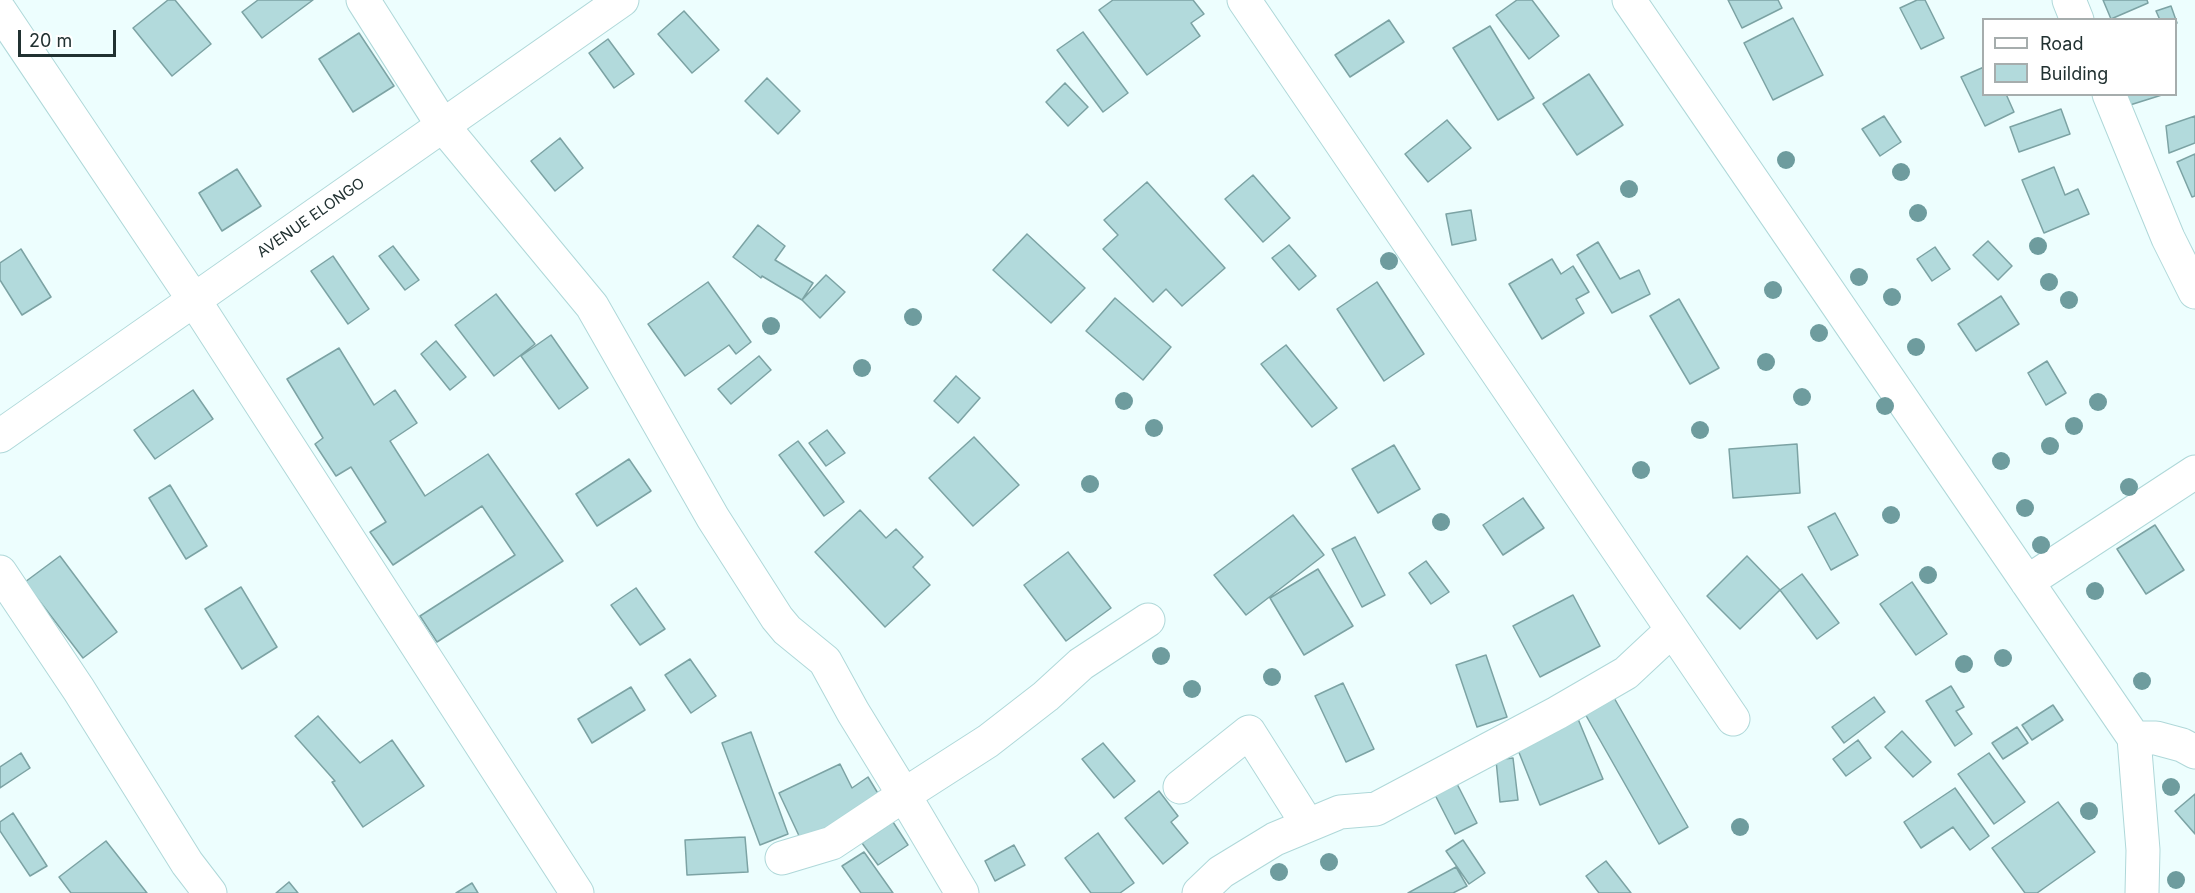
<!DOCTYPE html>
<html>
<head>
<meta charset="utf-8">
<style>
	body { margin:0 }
	#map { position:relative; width:2195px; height:893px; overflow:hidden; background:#edfefe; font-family:Inter,sans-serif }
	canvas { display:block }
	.legend { position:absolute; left:1982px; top:18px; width:195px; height:78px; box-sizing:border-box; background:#fff; border:2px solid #a6adad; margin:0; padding:8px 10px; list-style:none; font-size:18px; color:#213131 }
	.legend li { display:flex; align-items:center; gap:12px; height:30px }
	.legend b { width:30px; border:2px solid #a6adad }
	.scale { position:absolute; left:18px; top:30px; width:98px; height:27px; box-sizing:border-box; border:3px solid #213131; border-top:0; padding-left:8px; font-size:18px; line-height:21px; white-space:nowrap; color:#213131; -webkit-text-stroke:4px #fff; paint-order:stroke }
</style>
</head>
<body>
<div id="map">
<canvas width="2195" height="893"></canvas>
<ul class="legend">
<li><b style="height:8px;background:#fff"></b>Road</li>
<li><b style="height:16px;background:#b2dadc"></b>Building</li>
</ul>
<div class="scale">20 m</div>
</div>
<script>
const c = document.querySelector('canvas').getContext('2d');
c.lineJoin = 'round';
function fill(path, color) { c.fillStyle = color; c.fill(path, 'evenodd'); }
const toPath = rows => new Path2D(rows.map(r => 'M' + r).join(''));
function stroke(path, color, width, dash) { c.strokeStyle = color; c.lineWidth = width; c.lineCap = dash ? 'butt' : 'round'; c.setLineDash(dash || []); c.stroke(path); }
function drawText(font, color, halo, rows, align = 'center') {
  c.font = font + ' Inter,sans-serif'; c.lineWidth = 4.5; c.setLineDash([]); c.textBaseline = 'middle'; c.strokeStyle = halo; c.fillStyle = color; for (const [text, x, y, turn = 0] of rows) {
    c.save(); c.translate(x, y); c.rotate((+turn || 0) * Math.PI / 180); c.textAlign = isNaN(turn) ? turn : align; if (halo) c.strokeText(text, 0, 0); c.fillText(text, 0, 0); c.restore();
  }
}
const building = toPath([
	[168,0,175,0,211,44,172,76,133,28,168,0],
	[258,0,313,0,262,38,242,12,258,0],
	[1113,0,1193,0,1204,14,1191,23,1200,36,1147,75,1099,10,1113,0],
	[1517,0,1532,0,1559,36,1529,59,1496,15,1517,0],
	[1728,0,1778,0,1782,8,1742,28,1728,0],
	[1917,0,1925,0,1944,38,1921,49,1900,8,1917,0],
	[2103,0,2147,0,2148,3,2111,19,2103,0],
	[2171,6,2177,23,2176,24,2176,20,2160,20,2156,11,2171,6],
	[684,11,719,50,692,73,658,34,684,11],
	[1793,18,1823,75,1773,100,1744,43,1793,18],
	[1389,20,1404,42,1350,77,1335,55,1389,20],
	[1490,26,1534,98,1498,120,1453,48,1490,26],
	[1083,32,1128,93,1103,112,1057,50,1083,32],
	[359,33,394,86,353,112,319,59,359,33],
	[608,39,634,74,614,88,589,53,608,39],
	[1984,67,1984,94,2006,94,2014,112,1985,126,1961,77,1984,67],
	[1589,74,1623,125,1577,155,1543,104,1589,74],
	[767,78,800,111,778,134,745,101,767,78],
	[1065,83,1088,107,1068,126,1046,102,1065,83],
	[2127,94,2165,94,2130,105,2127,94],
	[2061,109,2070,134,2019,152,2010,127,2061,109],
	[1884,116,1901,142,1880,156,1862,129,1884,116],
	[2195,116,2195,143,2169,153,2166,126,2195,116],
	[1447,120,1471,148,1428,182,1405,154,1447,120],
	[560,138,583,168,555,191,531,161,560,138],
	[2195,154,2195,196,2192,197,2177,162,2195,154],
	[2054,167,2065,195,2078,189,2089,214,2044,233,2022,180,2054,167],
	[237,169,261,206,222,231,199,193,237,169],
	[1253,175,1290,218,1263,242,1225,199,1253,175],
	[1147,182,1225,268,1182,306,1166,289,1153,302,1103,249,1118,235,1104,220,1147,182],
	[1471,210,1476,240,1452,245,1446,214,1471,210],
	[758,225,785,246,775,260,813,283,802,300,762,276,761,278,733,257,758,225],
	[1027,234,1085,288,1051,323,993,270,1027,234],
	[1988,241,2012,266,1998,280,1973,255,1988,241],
	[1598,242,1620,279,1639,270,1650,294,1612,313,1577,255,1598,242],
	[1289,245,1316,276,1299,290,1272,258,1289,245],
	[393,246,419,280,405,290,379,256,393,246],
	[1935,247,1950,269,1932,281,1917,259,1935,247],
	[21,249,51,297,22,315,0,280,0,263,21,249],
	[333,256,369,309,348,324,311,271,333,256],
	[1552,259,1561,274,1573,266,1589,292,1576,299,1584,313,1542,339,1509,284,1552,259],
	[826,275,845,292,820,318,802,300,826,275],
	[708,282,751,342,736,354,729,345,685,376,648,324,708,282],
	[1377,282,1424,354,1384,381,1337,309,1377,282],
	[496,294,535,344,494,376,455,325,496,294],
	[2001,296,2019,324,1976,351,1958,324,2001,296],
	[1115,298,1171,347,1143,380,1086,331,1115,298],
	[1679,299,1719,368,1690,384,1650,316,1679,299],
	[551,335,588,388,559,409,521,356,551,335],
	[436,341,466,377,450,390,421,354,436,341],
	[1286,345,1337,408,1312,427,1261,364,1286,345],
	[339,348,374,405,395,390,417,423,390,441,425,496,488,454,563,561,437,642,420,616,515,555,482,506,393,565,370,532,386,522,351,467,336,476,315,444,323,438,287,379,339,348],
	[759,356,771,370,731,404,718,389,759,356],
	[2047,361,2066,393,2046,405,2028,373,2047,361],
	[956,376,980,398,958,423,934,401,956,376],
	[193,390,213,419,155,459,134,430,193,390],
	[827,430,845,453,826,466,809,443,827,430],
	[974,437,1019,485,973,526,929,478,974,437],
	[798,441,844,502,824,516,779,455,798,441],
	[1797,444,1800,493,1733,498,1729,449,1797,444],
	[1394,445,1420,489,1378,513,1352,469,1394,445],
	[629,459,651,491,597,526,576,494,629,459],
	[170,485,207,546,186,559,149,498,170,485],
	[1523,498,1544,528,1503,555,1483,525,1523,498],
	[860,510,886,538,896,529,923,557,913,567,930,585,885,627,815,552,860,510],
	[1835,513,1858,555,1831,570,1808,527,1835,513],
	[1293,515,1324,555,1246,615,1214,575,1293,515],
	[2155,525,2184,570,2146,594,2117,549,2155,525],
	[1355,537,1385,595,1362,607,1332,549,1355,537],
	[1068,552,1111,608,1066,641,1024,585,1068,552],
	[60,556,117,632,83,658,25,582,60,556],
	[1747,556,1780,590,1740,629,1707,596,1747,556],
	[1426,561,1449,592,1431,604,1409,573,1426,561],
	[1318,569,1353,626,1304,655,1270,598,1318,569],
	[1802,574,1839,623,1817,639,1780,590,1802,574],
	[1912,582,1947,634,1916,655,1880,604,1912,582],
	[241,587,277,647,242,669,205,609,241,587],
	[636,588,665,629,640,645,611,605,636,588],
	[1573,595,1600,646,1540,677,1513,626,1573,595],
	[1486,655,1507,717,1477,727,1456,665,1486,655],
	[690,659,716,696,691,713,665,675,690,659],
	[1343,683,1374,749,1346,762,1315,696,1343,683],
	[1951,686,1964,707,1956,711,1972,734,1955,746,1926,701,1951,686],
	[631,687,645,710,592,743,578,719,631,687],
	[1613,696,1688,827,1659,844,1584,712,1613,696],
	[1874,697,1885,712,1844,743,1832,727,1874,697],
	[2053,705,2063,720,2032,740,2022,725,2053,705],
	[318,716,360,763,392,740,424,786,363,827,332,782,335,781,295,736,318,716],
	[1578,719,1603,779,1540,805,1516,745,1578,719],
	[2017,727,2028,743,2003,759,1992,743,2017,727],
	[1902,731,1931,762,1913,777,1885,747,1902,731],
	[751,732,788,834,760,845,722,743,751,732],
	[1858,740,1871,758,1846,776,1833,759,1858,740],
	[1103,743,1135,781,1114,798,1082,759,1103,743],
	[21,753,30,768,0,788,0,767,21,753],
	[1989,753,2025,802,1994,824,1958,774,1989,753],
	[1513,758,1518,800,1500,802,1496,760,1513,758],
	[840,764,852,788,868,777,882,800,801,840,779,793,840,764],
	[1455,780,1477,823,1455,834,1433,791,1455,780],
	[1955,788,1989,836,1970,850,1953,827,1921,848,1904,822,1955,788],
	[1159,791,1178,816,1171,822,1188,843,1163,864,1125,818,1159,791],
	[2195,794,2195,834,2175,811,2195,794],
	[2058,802,2095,852,2037,893,2025,893,1992,848,2058,802],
	[13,813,47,866,30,876,0,831,0,822,13,813],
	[893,822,908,845,878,865,862,843,893,822],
	[1098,833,1134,883,1120,893,1091,893,1065,858,1098,833],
	[745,837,748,872,687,875,685,840,745,837],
	[1463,840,1485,873,1469,884,1446,851,1463,840],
	[106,841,147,893,71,893,59,877,106,841],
	[1014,845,1025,865,995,881,985,861,1014,845],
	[864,852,893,893,861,893,842,866,864,852],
	[1606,861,1631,893,1599,893,1586,876,1606,861],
	[1456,867,1467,886,1453,893,1408,893,1456,867],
	[289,882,298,893,276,893,289,882],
	[472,883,478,893,456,893,472,883]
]);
fill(building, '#b2dadc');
stroke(building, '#7ca3a4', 1.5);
const minor = toPath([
	[363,0,443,126,592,306,713,518,777,618,787,630,825,661,853,712,904,795,832,843,782,858],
	[1244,0,1733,719],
	[1629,0,2134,738,2143,850,2142,893],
	[2069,0,2077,20],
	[0,11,194,300,577,893],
	[2109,94,2168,238,2195,292],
	[0,436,622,0],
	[0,572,79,690,187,863,210,893],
	[2027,582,2195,472],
	[2134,738,2156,738,2182,745,2195,752],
	[1180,787,1249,732,1308,825],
	[962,893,904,795,988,741,1046,696,1081,664,1148,620],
	[1199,893,1221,872,1275,839,1340,812,1376,809,1557,713,1626,673,1672,630]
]);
stroke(minor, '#afd8d9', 35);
stroke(minor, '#fff', 33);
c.fillStyle = '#6e9c9e';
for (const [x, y] of [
	[1786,160],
	[1901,172],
	[1629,189],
	[1918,213],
	[2038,246],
	[1389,261],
	[1859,277],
	[2049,282],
	[1773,290],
	[1892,297],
	[2069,300],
	[913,317],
	[771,326],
	[1819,333],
	[1916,347],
	[1766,362],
	[862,368],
	[1802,397],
	[1124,401],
	[2098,402],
	[1885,406],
	[2074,426],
	[1154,428],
	[1700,430],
	[2050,446],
	[2001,461],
	[1641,470],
	[1090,484],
	[2129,487],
	[2025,508],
	[1891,515],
	[1441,522],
	[2041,545],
	[1928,575],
	[2095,591],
	[1161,656],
	[2003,658],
	[1964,664],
	[1272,677],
	[2142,681],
	[1192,689],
	[2171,787],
	[2089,811],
	[1740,827],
	[1329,862],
	[1279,872],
	[2176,880]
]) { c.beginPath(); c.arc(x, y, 9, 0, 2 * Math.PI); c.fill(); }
drawText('15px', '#213131', '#fff', [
	["AVENUE ELONGO",311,218,-35]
]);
</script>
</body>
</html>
